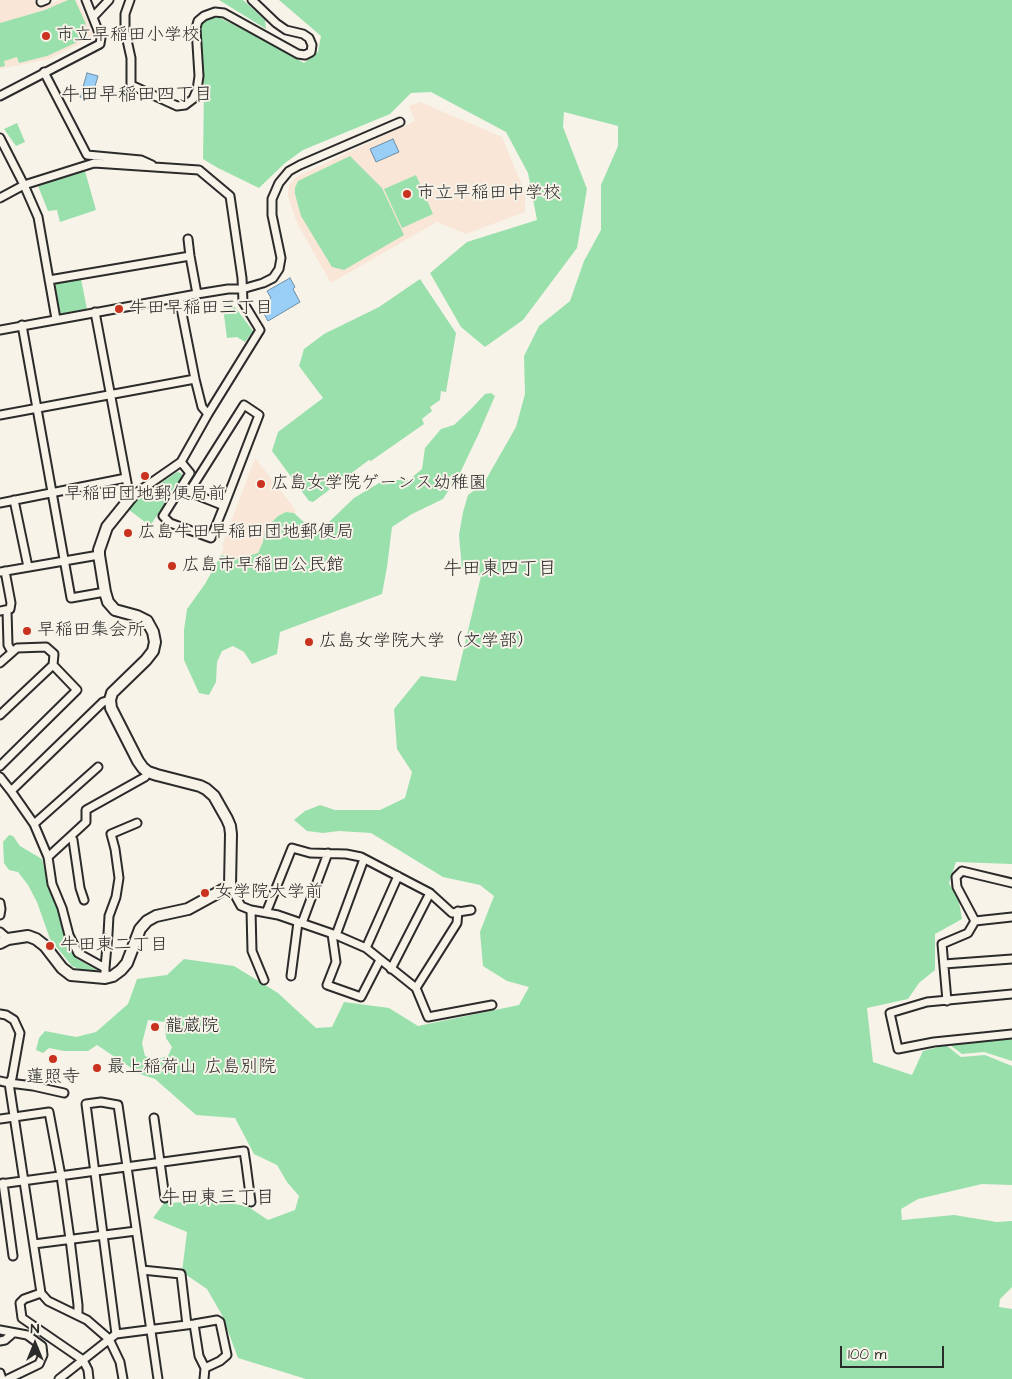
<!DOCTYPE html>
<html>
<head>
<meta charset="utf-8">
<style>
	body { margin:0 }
	#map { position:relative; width:1012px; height:1379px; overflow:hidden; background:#f7f3e8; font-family:"Architects Daughter",sans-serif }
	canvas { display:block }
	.north { position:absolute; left:10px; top:1319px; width:50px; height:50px; -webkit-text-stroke:4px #f7f3e8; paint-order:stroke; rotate:0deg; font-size:14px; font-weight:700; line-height:20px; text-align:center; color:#2b2b2b }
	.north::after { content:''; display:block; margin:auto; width:18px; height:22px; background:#2b2b2b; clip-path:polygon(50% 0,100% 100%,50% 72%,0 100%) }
	.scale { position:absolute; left:840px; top:1346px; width:104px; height:22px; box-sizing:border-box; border:2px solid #2b2b2b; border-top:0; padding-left:6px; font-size:15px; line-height:18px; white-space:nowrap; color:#2b2b2b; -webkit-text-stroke:4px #f7f3e8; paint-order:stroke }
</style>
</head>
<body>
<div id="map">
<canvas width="1012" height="1379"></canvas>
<div class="north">N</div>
<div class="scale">100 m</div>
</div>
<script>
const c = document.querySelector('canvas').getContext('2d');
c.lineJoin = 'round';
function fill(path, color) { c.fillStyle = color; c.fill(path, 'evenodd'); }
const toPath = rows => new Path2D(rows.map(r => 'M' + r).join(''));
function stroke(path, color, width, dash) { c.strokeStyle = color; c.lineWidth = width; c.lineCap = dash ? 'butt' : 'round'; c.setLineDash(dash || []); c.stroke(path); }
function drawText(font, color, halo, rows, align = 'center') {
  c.font = font + ' "Architects Daughter","Klee One",sans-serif'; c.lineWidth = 4; c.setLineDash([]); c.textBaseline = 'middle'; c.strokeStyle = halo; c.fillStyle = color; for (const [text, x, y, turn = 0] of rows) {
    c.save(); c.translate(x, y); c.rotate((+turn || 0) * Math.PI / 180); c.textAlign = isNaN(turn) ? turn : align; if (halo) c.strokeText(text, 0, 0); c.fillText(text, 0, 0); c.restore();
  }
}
fill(toPath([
	[0,0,34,0,39,8,59,0,77,0,93,32,90,39,49,59,0,69],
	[420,102,502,137,525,192,525,212,466,234,437,222,331,283,297,223,288,196,289,185,296,177,415,121,409,106],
	[255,458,296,510,294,513,286,512,263,542,258,553,237,559,221,555,224,548,222,546]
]), '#f9e6d7');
fill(toPath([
	[68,0,75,0,86,24,85,26,87,32,86,38,47,56,19,63,17,57,4,61,5,66,0,67,0,23,45,10],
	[219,0,243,0,265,20,266,29],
	[279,0,1012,0,1012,864,956,862,949,883,959,902,962,919,935,934,935,970,919,983,908,999,867,1008,873,1062,912,1075,923,1051,946,1045,961,1057,985,1055,1012,1066,1012,1185,982,1184,918,1199,901,1209,902,1220,954,1215,997,1222,1012,1221,1012,1287,1000,1299,999,1307,1012,1309,1012,1379,306,1379,238,1358,222,1315,207,1289,182,1272,187,1232,153,1218,164,1203,215,1201,247,1206,268,1220,295,1210,299,1196,287,1182,277,1165,254,1154,235,1118,196,1115,155,1079,140,1074,97,1045,88,1051,64,1051,49,1048,43,1053,36,1050,39,1038,45,1031,76,1037,96,1032,128,1004,137,979,167,975,184,959,234,966,278,993,316,1028,332,1027,344,1002,389,1008,418,1026,519,1005,529,987,507,981,483,966,480,932,494,896,480,885,443,877,371,833,339,831,323,833,307,831,294,820,305,811,320,805,335,810,380,810,405,798,412,772,397,749,394,709,421,676,456,681,481,576,462,569,459,535,463,512,468,495,484,483,516,427,525,394,524,356,539,326,570,301,584,261,601,230,601,185,618,146,618,126,564,112,563,127,587,189,577,248,523,320,485,347,461,327,430,273,467,242,537,220,528,173,506,132,431,92,411,93,390,114,303,150,285,163,259,188,218,168,203,159,204,90,200,26,208,18,220,18,261,38,304,63,318,52,321,36],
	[148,1020,165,1022,166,1038,172,1047,168,1056,155,1060,145,1056,142,1043],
	[17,123,25,142,16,146,4,129],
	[350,156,382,188,404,235,344,270,332,267,301,216,295,194,295,188,298,181],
	[85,171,96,210,60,222,57,210,48,211,38,186,41,184],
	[416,175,433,214,402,228,384,189],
	[81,279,87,309,60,314,55,283],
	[420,279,456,333,446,392,441,391,440,400,430,407,432,411,422,419,424,424,371,461,369,460,313,502,309,501,272,451,278,432,323,398,299,366,304,349,324,334,379,307],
	[229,299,253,331,245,342,237,337,227,338,222,300],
	[491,393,495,396,479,433,460,473,443,499,412,514,392,527,387,567,382,594,280,632,277,654,252,664,244,652,233,646,222,651,217,662,216,682,209,695,199,693,184,660,184,630,187,609,205,584,221,555,237,559,258,553,263,542,265,529,278,516,286,512,294,513,307,525,321,532,330,521,354,498,384,480,409,480,422,469,425,448,441,429,454,425,472,408,485,394],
	[177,472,181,473,182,475,181,479,150,526,128,509,133,502],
	[9,835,13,836,20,846,42,859,49,889,59,911,69,947,77,959,97,970,96,973,84,971,72,966,50,939,37,902,28,885,18,872,9,870,4,863,3,842],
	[1012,1039,1012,1061,984,1052,962,1054,950,1045]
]), '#9ae0ad');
const water = toPath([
	[87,73,98,76,91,100,80,97,87,73],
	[393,139,399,152,376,162,370,149,393,139],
	[290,278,295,287,293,289,300,302,268,321,259,305,271,298,267,291,290,278]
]);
fill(water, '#99cef7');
stroke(water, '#6d8da5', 1);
const street = toPath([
	[130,0,125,14,125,31,131,58,131,85,177,106,185,105,193,99,197,90,199,76,196,28,198,21,204,16,215,12,224,13,298,54,305,55,311,52,312,45,309,38,303,34,286,30,276,23,252,0],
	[41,2,46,0],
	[93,17,109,0],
	[44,72,87,155,141,160,152,165],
	[0,96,100,44,101,38,86,0],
	[0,138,24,185,38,217,56,319],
	[0,198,24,185,94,163,199,170,230,196,242,278,243,302,260,330,208,414,181,462,132,496,128,488,95,312],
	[188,239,190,256,197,294],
	[49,280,190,256],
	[179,298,195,379,202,407,208,414],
	[22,325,71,598,105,592],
	[0,330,197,294,228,289,242,289,263,283,273,278,279,269,281,258,272,215,272,199,279,183,289,171,300,165,400,122],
	[0,415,195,379],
	[181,462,190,473,163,516,170,523,211,538,224,506,259,415,244,405,189,492,224,506],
	[14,500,28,567],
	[0,503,126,478],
	[0,572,99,555],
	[7,610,8,645,12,652],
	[0,611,10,609,11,603,5,571],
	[0,663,17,648,46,647,54,654,53,665,0,715],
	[0,766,77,690,53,665],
	[0,777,11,791,34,824,48,857,52,884,62,908,69,935,78,953,105,968,105,978],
	[11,791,103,702,110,700],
	[34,824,98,767],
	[71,837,73,840,80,888,84,900],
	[48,857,86,822,86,810,145,777,148,772],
	[230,886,241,906,251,910,278,915,336,935,366,948,416,988,428,1017,492,1005],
	[0,903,1,909,0,915],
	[251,910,252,951,264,980],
	[266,913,292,848,310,853,346,854,361,857,430,893,452,913,471,910],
	[975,921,1012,917],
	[302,923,328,853],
	[0,932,8,939],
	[332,934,336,962,327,985,361,997,380,960],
	[336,935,364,859],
	[366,948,398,876],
	[944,964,1012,959],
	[105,968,108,934,109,916,116,897,119,878,115,849,111,834,137,823],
	[391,969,430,893],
	[291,976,298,922],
	[416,988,457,923,458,911],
	[1012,994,927,1002,890,1013,898,1049,934,1042,1012,1034],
	[947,1001,942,944,968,933,975,921,957,887,956,877,962,871,1012,883],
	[0,1014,6,1015,14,1020,20,1033,12,1078,9,1083,33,1086,64,1093],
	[0,1081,9,1083,41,1293,48,1301,87,1320,109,1339,120,1362,123,1379],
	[154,1118,165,1198],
	[0,1119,49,1112,61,1176,70,1239,78,1305,78,1315],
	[3,1183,13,1256],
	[0,1184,244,1151,246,1164,251,1202],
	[34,1244,136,1231],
	[142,1270,181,1274,187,1325],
	[41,1293,24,1299,20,1303,22,1318,83,1360,88,1370,89,1379],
	[194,1324,199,1356,205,1368,204,1379],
	[0,1330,27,1335,42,1346,43,1355,39,1364,8,1379],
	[116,1334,86,1104,101,1102,118,1105,158,1379],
	[0,1341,5,1340,13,1333],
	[0,1373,2,1379],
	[59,1379,116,1334,194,1324,217,1320,220,1322,227,1355,220,1361,205,1368]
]);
const secondary = toPath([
	[0,943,8,939,28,936,36,939,45,946,62,968,71,975,105,978,113,976,121,970,127,963,140,929,147,921,156,916,188,909,230,886,231,834,230,826,227,819,214,796,206,789,200,786,157,775,148,772,143,768,138,761,111,708,110,700,112,693,146,660,153,651,155,642,153,632,147,621,137,616,115,610,108,602,105,592,99,555,99,550,107,527,132,496]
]);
stroke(street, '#2b2b2b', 11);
stroke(secondary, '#2b2b2b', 14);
stroke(street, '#f7f3e8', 7);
stroke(secondary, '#f7f3e8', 10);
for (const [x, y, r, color] of [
	[46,36,5,"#c8321e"],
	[407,194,5,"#c8321e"],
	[119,309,5,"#c8321e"],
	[145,476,5,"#c8321e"],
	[261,484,5,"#c8321e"],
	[128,533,5,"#c8321e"],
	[172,566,5,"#c8321e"],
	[27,631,5,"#c8321e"],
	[309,642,5,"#c8321e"],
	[205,893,5,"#c8321e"],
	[50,946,5,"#c8321e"],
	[155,1027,5,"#c8321e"],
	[53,1059,5,"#c8321e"],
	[97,1068,5,"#c8321e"]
]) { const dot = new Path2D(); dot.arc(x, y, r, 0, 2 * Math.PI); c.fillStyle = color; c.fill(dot); stroke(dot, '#f7f3e8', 2); }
drawText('18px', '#2b2b2b', '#f7f3e8', [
	["市立早稲田小学校",56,36],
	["市立早稲田中学校",417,194],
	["牛田早稲田三丁目",129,309],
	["広島女学院ゲーンス幼稚園",271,484],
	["早稲田団地郵便局前",145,495,"center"],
	["広島牛田早稲田団地郵便局",138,533],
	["広島市早稲田公民館",182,566],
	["早稲田集会所",37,631],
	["広島女学院大学（文学部）",319,642],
	["女学院大学前",215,893],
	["牛田東二丁目",60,946],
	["龍蔵院",165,1027],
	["最上稲荷山 広島別院",107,1068],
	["蓮照寺",53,1078,"center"]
], 'left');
drawText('19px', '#2b2b2b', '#f7f3e8', [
	["牛田早稲田四丁目",137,96],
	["牛田東四丁目",500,570],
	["牛田東三丁目",218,1199]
]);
</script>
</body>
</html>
